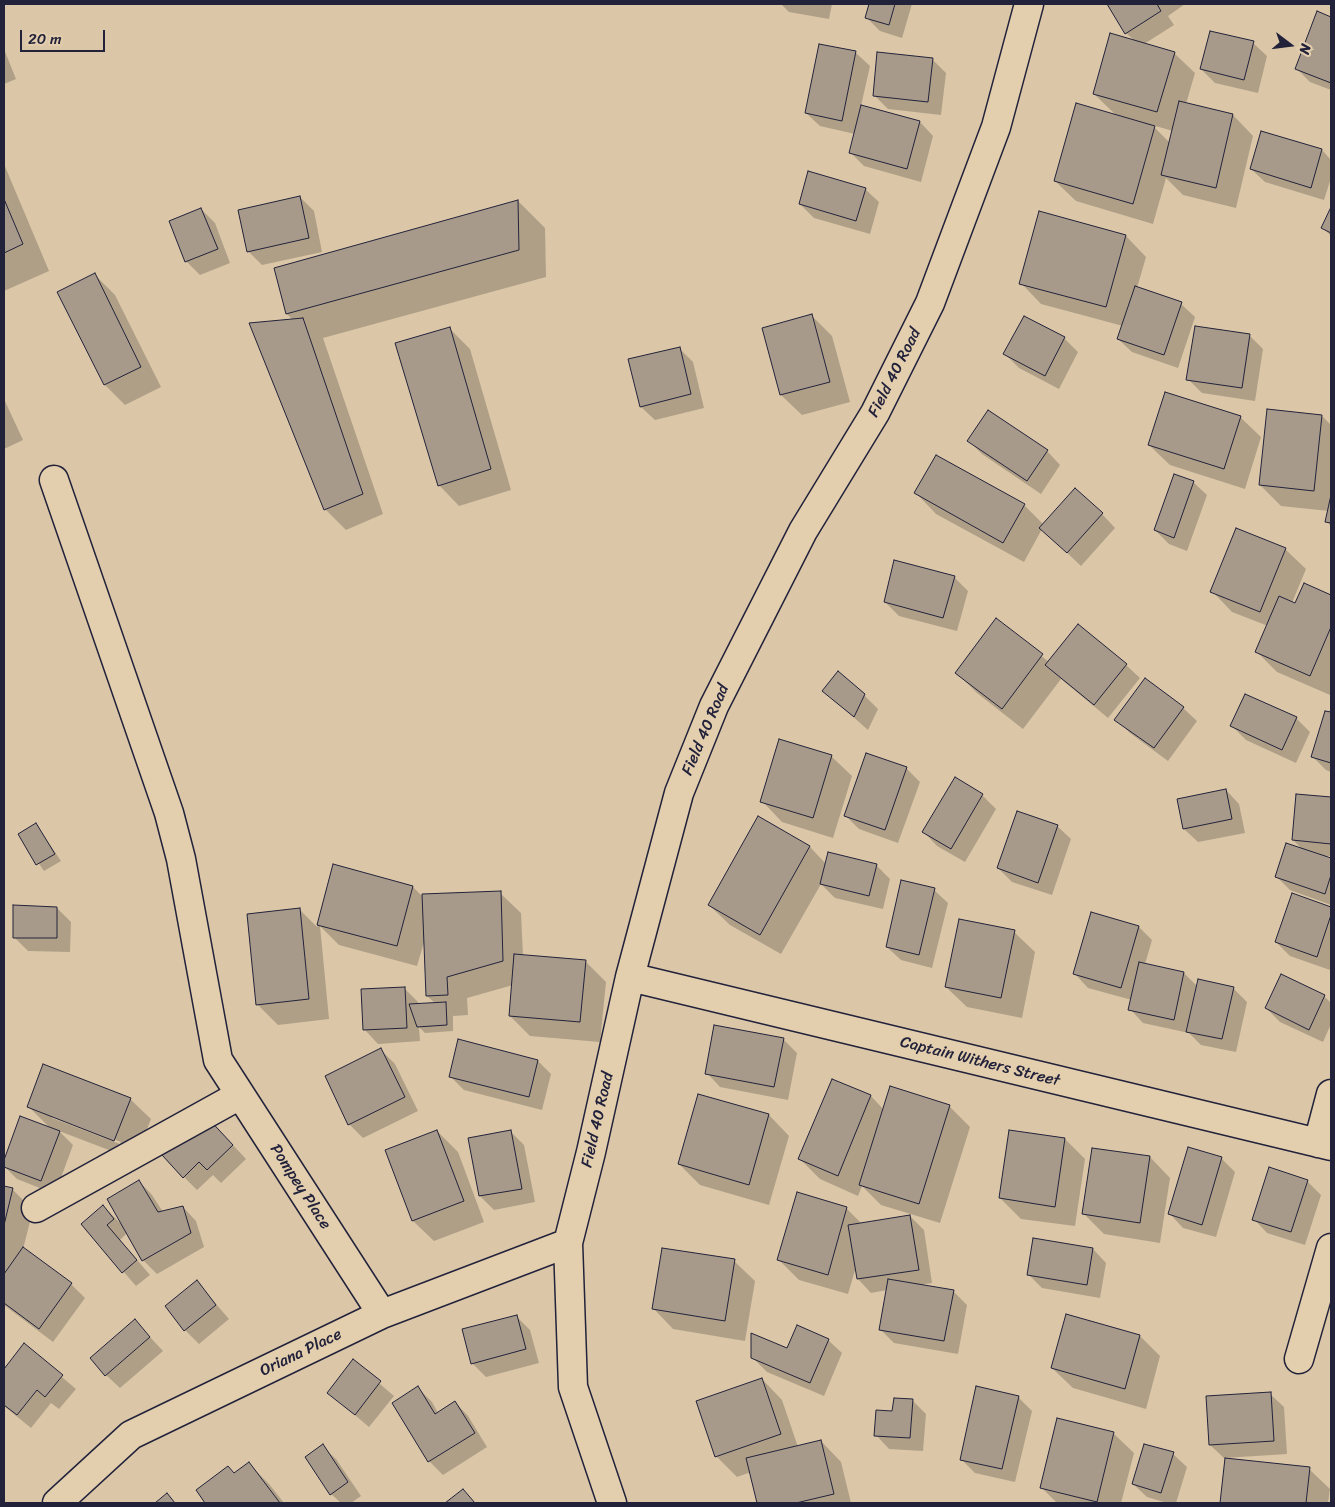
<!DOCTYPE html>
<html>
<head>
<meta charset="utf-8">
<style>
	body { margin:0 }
	#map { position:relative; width:1335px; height:1507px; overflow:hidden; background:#dbc7a8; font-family:Sriracha,sans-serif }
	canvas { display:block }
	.frame { position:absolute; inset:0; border:5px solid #22223b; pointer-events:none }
	.north { position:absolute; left:1265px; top:20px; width:50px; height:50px; -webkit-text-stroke:4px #e3cead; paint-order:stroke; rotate:105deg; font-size:14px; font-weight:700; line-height:20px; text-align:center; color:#22223b }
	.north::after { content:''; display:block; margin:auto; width:18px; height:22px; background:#22223b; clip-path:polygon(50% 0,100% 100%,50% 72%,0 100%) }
	.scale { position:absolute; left:20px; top:30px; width:85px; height:22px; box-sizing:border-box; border:2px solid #22223b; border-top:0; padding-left:6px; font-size:15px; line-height:18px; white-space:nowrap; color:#22223b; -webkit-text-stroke:4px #e3cead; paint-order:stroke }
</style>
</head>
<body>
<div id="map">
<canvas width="1335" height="1507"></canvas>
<div class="frame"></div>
<div class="north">N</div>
<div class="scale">20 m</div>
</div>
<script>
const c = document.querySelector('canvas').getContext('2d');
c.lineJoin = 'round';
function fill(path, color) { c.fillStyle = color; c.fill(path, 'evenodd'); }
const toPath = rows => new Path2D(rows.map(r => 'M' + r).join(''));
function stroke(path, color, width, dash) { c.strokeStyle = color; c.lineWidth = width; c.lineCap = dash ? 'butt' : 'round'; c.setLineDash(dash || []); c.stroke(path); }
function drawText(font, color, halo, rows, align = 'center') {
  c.font = font + ' Sriracha,sans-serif'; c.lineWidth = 4.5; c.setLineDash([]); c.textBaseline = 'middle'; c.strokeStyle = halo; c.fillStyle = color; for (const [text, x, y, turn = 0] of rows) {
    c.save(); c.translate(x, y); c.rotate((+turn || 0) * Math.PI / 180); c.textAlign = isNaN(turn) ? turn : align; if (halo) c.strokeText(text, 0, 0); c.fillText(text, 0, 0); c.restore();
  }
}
fill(toPath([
	[781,4,832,4,829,19,789,12],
	[871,4,912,4,902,38,880,31,867,18],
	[1108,4,1185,4,1168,16,1174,25,1144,44,1174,53,1195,73,1186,104,1233,115,1253,136,1236,208,1183,195,1166,178,1153,224,1076,201,1055,181,1118,117,1094,94,1135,41,1126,33],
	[1152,125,1173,131,1170,143],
	[1318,13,1331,18,1331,90,1310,82,1296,68],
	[1253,43,1267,56,1258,93,1215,83,1201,69],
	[820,45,856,53,870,66,861,106,920,122,933,136,921,182,864,166,850,152,855,134,820,126,806,113],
	[4,49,16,79,4,84],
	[932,59,946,73,941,115,888,109,874,95],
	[1262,132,1322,150,1331,160,1331,178,1324,200,1265,182,1251,169],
	[4,164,49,271,4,291],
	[865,189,879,202,870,234,814,218,800,204],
	[300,197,314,211,322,252,262,265,248,251],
	[518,201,545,228,546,277,323,338,383,514,346,530,325,509,293,320,287,314],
	[201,209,215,223,230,263,200,275,186,261],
	[1331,210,1331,236,1322,227],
	[1126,236,1146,257,1137,288,1181,304,1195,317,1178,368,1132,352,1118,339,1123,326,1041,304,1021,283],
	[94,274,115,295,161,387,125,405,105,385,59,292],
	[811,315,832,336,850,402,802,415,781,395,763,329],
	[449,328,470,349,511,490,459,506,439,485],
	[1249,335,1263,349,1255,401,1202,393,1188,379],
	[1064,338,1078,352,1059,389,1019,368,1005,354],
	[679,348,693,362,704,408,655,420,641,407],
	[4,399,23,440,4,449],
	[1322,416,1331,425,1331,526,1326,521,1329,511,1281,506,1260,485],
	[1240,417,1261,437,1245,489,1170,465,1149,445],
	[969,441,1047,451,1060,465,1041,494,982,454],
	[1193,482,1207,495,1187,551,1169,544,1155,530],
	[916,493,1024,505,1044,525,1102,514,1115,528,1081,566,1042,529,1024,562,936,514],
	[1285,549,1306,569,1292,603,1296,605,1305,584,1331,596,1330,695,1277,672,1256,651,1268,626,1232,612,1212,591],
	[954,577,968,591,957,631,899,616,885,602],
	[996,620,1049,662,1126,665,1140,678,1108,718,1061,679,1023,729,977,693,956,672],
	[824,691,864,695,878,709,868,730],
	[1183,708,1197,721,1168,761,1130,733,1116,719],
	[1326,712,1331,714,1331,772,1326,770,1312,756],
	[1296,718,1310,732,1296,763,1246,740,1232,726],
	[867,755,907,769,920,782,898,843,859,829,845,815],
	[831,756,852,776,833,838,782,822,762,801],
	[1226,790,1239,804,1245,833,1198,842,1184,829],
	[982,795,996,809,965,862,937,846,924,832],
	[1298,795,1331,798,1331,856,1320,856,1331,860,1331,905,1290,890,1276,876,1303,850,1293,840],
	[759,818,810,847,826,864,876,865,890,879,883,909,835,898,821,884,781,954,730,925,709,905],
	[36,824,61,861,44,871,19,834],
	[1057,826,1071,839,1052,895,1012,882,998,868],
	[334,866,413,887,424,898,500,893,521,913,523,956,585,961,606,982,600,1042,530,1036,510,1016,513,985,467,998,468,1015,453,1016,453,1031,425,1033,419,1027,420,1041,378,1044,365,1030,362,990,404,988,418,1002,418,1005,436,1004,427,996,425,939,417,966,339,945,320,926,329,1019,278,1025,257,1004,300,910,317,927],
	[934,890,948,903,932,968,901,960,887,947],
	[1293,895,1331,909,1330,970,1290,956,1276,942],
	[57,908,71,922,70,952,28,951,14,937],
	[1139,927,1152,940,1145,964,1184,973,1197,986,1233,988,1247,1002,1236,1052,1201,1045,1189,1033,1143,1023,1130,1009,1132,1000,1088,988,1075,974],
	[1014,932,1035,952,1022,1018,967,1007,946,987],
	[1324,996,1331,1003,1331,1024,1323,1042,1280,1022,1266,1008],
	[783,1039,797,1053,788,1100,720,1087,707,1073],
	[381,1050,395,1064,418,1111,363,1138,349,1124],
	[538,1061,551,1074,542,1110,464,1090,450,1076],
	[833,1080,871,1096,884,1110,949,1106,970,1127,940,1223,881,1205,862,1186,858,1196,820,1179,800,1159],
	[130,1099,151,1119,135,1160,59,1131,73,1145,55,1194,17,1179,4,1166,21,1117,50,1128,29,1107],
	[52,1115,121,1142,120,1144,52,1118],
	[769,1115,789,1136,769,1205,700,1185,679,1164],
	[219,1130,246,1159,221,1183,213,1175,197,1190,184,1177],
	[437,1131,458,1152,484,1222,434,1241,413,1221,387,1151],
	[510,1131,524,1145,535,1202,494,1210,480,1196,470,1139],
	[1065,1139,1085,1159,1075,1226,1021,1219,1000,1198],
	[1150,1157,1170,1178,1160,1243,1104,1234,1084,1214],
	[1221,1158,1235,1172,1216,1237,1183,1228,1170,1214],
	[139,1181,152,1195,163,1212,183,1207,196,1221,204,1247,157,1274,143,1260,127,1233,120,1240,150,1275,136,1286,82,1224,103,1206,124,1227],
	[1307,1181,1321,1195,1305,1245,1267,1233,1254,1219],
	[4,1187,13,1190,33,1210,23,1249,71,1284,85,1298,53,1342,4,1305],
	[846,1208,862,1224,910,1216,924,1230,932,1283,920,1285,953,1291,967,1305,958,1354,894,1343,880,1329,887,1290,871,1293,858,1279,856,1267,848,1294,799,1280,779,1260],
	[1093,1249,1106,1263,1100,1298,1042,1288,1028,1274],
	[734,1261,755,1281,745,1341,673,1329,653,1308],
	[197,1282,229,1319,199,1344,185,1330],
	[516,1316,530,1330,539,1363,486,1377,472,1363],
	[135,1321,163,1351,120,1388,106,1375],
	[1140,1336,1160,1356,1146,1409,1073,1388,1052,1368],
	[828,1340,842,1353,824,1396,767,1372,753,1358],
	[24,1345,76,1389,59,1409,51,1403,31,1428,4,1406,4,1371],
	[353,1361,394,1396,369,1427,329,1393],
	[762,1379,782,1400,798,1447,821,1441,841,1462,851,1503,759,1503,751,1472,737,1477,716,1456],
	[418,1388,432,1402,438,1413,455,1402,468,1416,487,1447,443,1475,429,1461],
	[1270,1394,1284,1407,1287,1454,1224,1458,1210,1445],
	[1018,1397,1032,1411,1015,1482,975,1473,961,1459],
	[912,1400,926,1414,923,1451,889,1449,876,1435],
	[1113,1433,1134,1453,1121,1503,1057,1503,1041,1487],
	[322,1446,336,1459,361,1496,351,1503,341,1503,331,1494],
	[1173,1454,1187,1467,1176,1503,1167,1503,1147,1497,1133,1484],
	[1226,1458,1309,1469,1330,1489,1328,1503,1222,1503],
	[249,1464,269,1484,284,1503,207,1503,197,1490,235,1474]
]), '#0003');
const building = toPath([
	[869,4,895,4,889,25,865,18,869,4],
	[1107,4,1157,4,1161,11,1125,34,1107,4],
	[1317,11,1331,17,1331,83,1295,69,1317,11],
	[1210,31,1254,41,1244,80,1200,69,1210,31],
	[1110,33,1175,52,1157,112,1093,94,1110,33],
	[819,44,856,51,842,121,805,113,819,44],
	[877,52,933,58,928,102,873,96,877,52],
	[1179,101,1233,114,1216,188,1161,175,1179,101],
	[1076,103,1155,126,1133,204,1054,181,1076,103],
	[861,105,920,121,907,169,849,153,861,105],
	[1261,131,1322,149,1311,188,1250,169,1261,131],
	[808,171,866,188,856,221,799,204,808,171],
	[300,196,309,238,247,252,238,210,300,196],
	[4,199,23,244,4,253,4,199],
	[518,200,519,250,286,314,274,268,518,200],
	[1331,207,1331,233,1321,228,1331,207],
	[201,208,218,249,185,262,169,221,201,208],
	[1039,211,1126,235,1106,307,1019,284,1039,211],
	[95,273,141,367,104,385,57,292,95,273],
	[1135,286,1182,302,1164,355,1117,339,1135,286],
	[812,314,830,382,780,395,762,328,812,314],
	[1024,316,1065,337,1045,376,1003,354,1024,316],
	[303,318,363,494,324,510,249,323,303,318],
	[1195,326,1250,334,1242,388,1186,380,1195,326],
	[450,327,491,469,438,486,395,343,450,327],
	[680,347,691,394,640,407,628,359,680,347],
	[1165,392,1241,416,1224,469,1148,445,1165,392],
	[1267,409,1322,415,1314,491,1259,485,1267,409],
	[988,410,1048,450,1027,481,967,441,988,410],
	[936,455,1025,504,1003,543,914,493,936,455],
	[1174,474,1194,481,1174,538,1154,530,1174,474],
	[1075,488,1103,513,1067,553,1039,528,1075,488],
	[1331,495,1331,523,1325,522,1331,495],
	[1236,528,1286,548,1260,612,1210,592,1236,528],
	[894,560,955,576,943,618,884,602,894,560],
	[1304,583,1331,595,1331,627,1310,676,1255,652,1279,596,1295,603,1304,583],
	[996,618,1043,654,1002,709,955,673,996,618],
	[1078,624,1127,664,1094,705,1045,665,1078,624],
	[838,671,865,694,854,717,822,691,838,671],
	[1145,678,1184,707,1154,748,1114,720,1145,678],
	[1245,694,1297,717,1282,750,1230,726,1245,694],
	[1325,711,1331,712,1331,763,1311,757,1325,711],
	[779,739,832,755,813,818,760,802,779,739],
	[866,753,907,767,885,830,844,816,866,753],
	[955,777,983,794,951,849,922,832,955,777],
	[1226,789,1232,819,1183,829,1177,799,1226,789],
	[1296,794,1331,797,1331,844,1292,840,1296,794],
	[1017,811,1058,825,1038,883,997,868,1017,811],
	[758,816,810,846,760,935,708,905,758,816],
	[36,823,55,854,36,865,18,834,36,823],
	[1286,843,1331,858,1331,875,1325,894,1275,877,1286,843],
	[828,852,877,864,869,896,820,884,828,852],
	[333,864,413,886,397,946,317,925,333,864],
	[901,880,935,888,919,955,886,947,901,880],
	[501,891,503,961,447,977,448,995,426,996,422,894,501,891],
	[1292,893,1331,907,1331,915,1317,957,1275,942,1292,893],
	[13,905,57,907,57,938,13,938,13,905],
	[300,908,309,999,256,1005,247,914,300,908],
	[1091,912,1139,926,1121,988,1073,974,1091,912],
	[959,919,1015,930,1001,998,945,987,959,919],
	[514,954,586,960,580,1022,509,1016,514,954],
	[1139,962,1184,972,1174,1020,1128,1010,1139,962],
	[1281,974,1325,995,1309,1030,1265,1008,1281,974],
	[1198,979,1234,987,1222,1039,1186,1032,1198,979],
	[405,987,407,1028,363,1030,361,989,405,987],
	[446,1002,447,1025,417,1027,409,1004,446,1002],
	[714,1025,784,1038,774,1087,705,1074,714,1025],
	[458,1039,538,1060,529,1097,449,1077,458,1039],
	[381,1048,405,1097,348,1125,325,1076,381,1048],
	[43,1064,131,1098,114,1141,27,1107,43,1064],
	[832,1079,871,1095,838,1176,798,1159,832,1079],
	[890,1086,950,1105,919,1204,859,1185,890,1086],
	[698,1094,769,1114,749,1185,678,1164,698,1094],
	[205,1115,233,1145,207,1170,199,1162,183,1178,162,1155,205,1115],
	[20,1116,60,1131,41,1181,4,1167,4,1160,20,1116],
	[437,1130,464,1201,412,1221,385,1150,437,1130],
	[511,1130,522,1189,479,1196,468,1138,511,1130],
	[1009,1130,1065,1138,1055,1207,999,1198,1009,1130],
	[1188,1147,1222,1157,1202,1225,1168,1214,1188,1147],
	[1092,1148,1150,1156,1140,1223,1082,1214,1092,1148],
	[1269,1167,1308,1180,1291,1232,1252,1220,1269,1167],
	[139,1180,158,1212,183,1206,191,1233,142,1261,107,1199,139,1180],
	[4,1186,13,1188,4,1225,4,1186],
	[797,1192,847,1207,828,1275,777,1260,797,1192],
	[103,1205,114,1219,107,1225,137,1260,122,1273,81,1224,103,1205],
	[910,1215,919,1270,857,1279,848,1225,910,1215],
	[1033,1238,1093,1248,1087,1285,1027,1275,1033,1238],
	[23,1247,72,1283,39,1329,4,1303,4,1274,23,1247],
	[662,1248,735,1259,725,1321,652,1309,662,1248],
	[888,1279,954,1290,944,1341,879,1330,888,1279],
	[197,1280,216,1305,184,1331,165,1306,197,1280],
	[1066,1314,1140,1335,1125,1389,1051,1368,1066,1314],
	[517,1315,526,1349,471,1364,462,1329,517,1315],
	[135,1319,150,1337,105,1376,90,1358,135,1319],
	[797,1325,829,1339,810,1383,751,1358,751,1333,787,1348,797,1325],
	[24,1343,63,1375,45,1397,37,1390,17,1415,4,1405,4,1369,24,1343],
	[353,1359,381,1381,355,1415,327,1393,353,1359],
	[762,1378,781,1434,715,1457,696,1401,762,1378],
	[418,1386,435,1414,455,1401,475,1433,428,1462,392,1403,418,1386],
	[976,1386,1019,1396,1002,1469,960,1460,976,1386],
	[1271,1392,1274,1441,1209,1445,1206,1396,1271,1392],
	[894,1398,913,1399,910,1438,874,1436,876,1410,892,1411,894,1398],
	[1057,1418,1114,1432,1097,1502,1040,1488,1057,1418],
	[821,1440,834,1494,796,1503,757,1503,746,1458,821,1440],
	[323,1444,348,1482,330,1495,305,1457,323,1444],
	[1144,1444,1174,1452,1161,1493,1132,1484,1144,1444],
	[1225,1458,1310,1467,1306,1503,1220,1503,1225,1458],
	[249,1462,280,1503,205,1503,196,1490,228,1466,234,1473,249,1462],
	[463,1489,475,1503,445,1503,463,1489],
	[167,1493,175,1503,155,1503,167,1493]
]);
fill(building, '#a79a8a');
stroke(building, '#22223b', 1);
const minor = toPath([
	[54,480,169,813,181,859,218,1060,382,1314],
	[630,977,1331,1146],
	[1318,1143,1331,1094],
	[36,1208,240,1095],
	[1299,1359,1331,1248],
	[57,1503,131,1435,382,1314,568,1243],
	[612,1503,573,1387,568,1243,591,1152,630,977,679,793,714,706,803,531,875,413,930,303,996,127,1029,4]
]);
stroke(minor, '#22223b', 31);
stroke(minor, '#e3cead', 28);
drawText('16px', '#22223b', '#e3cead', [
	["Field 40 Road",895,373,-63],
	["Field 40 Road",706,730,-67],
	["Captain Withers Street",980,1062,14],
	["Field 40 Road",598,1120,-77],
	["Pompey Place",300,1187,57],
	["Oriana Place",301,1353,-26]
]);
</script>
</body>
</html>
